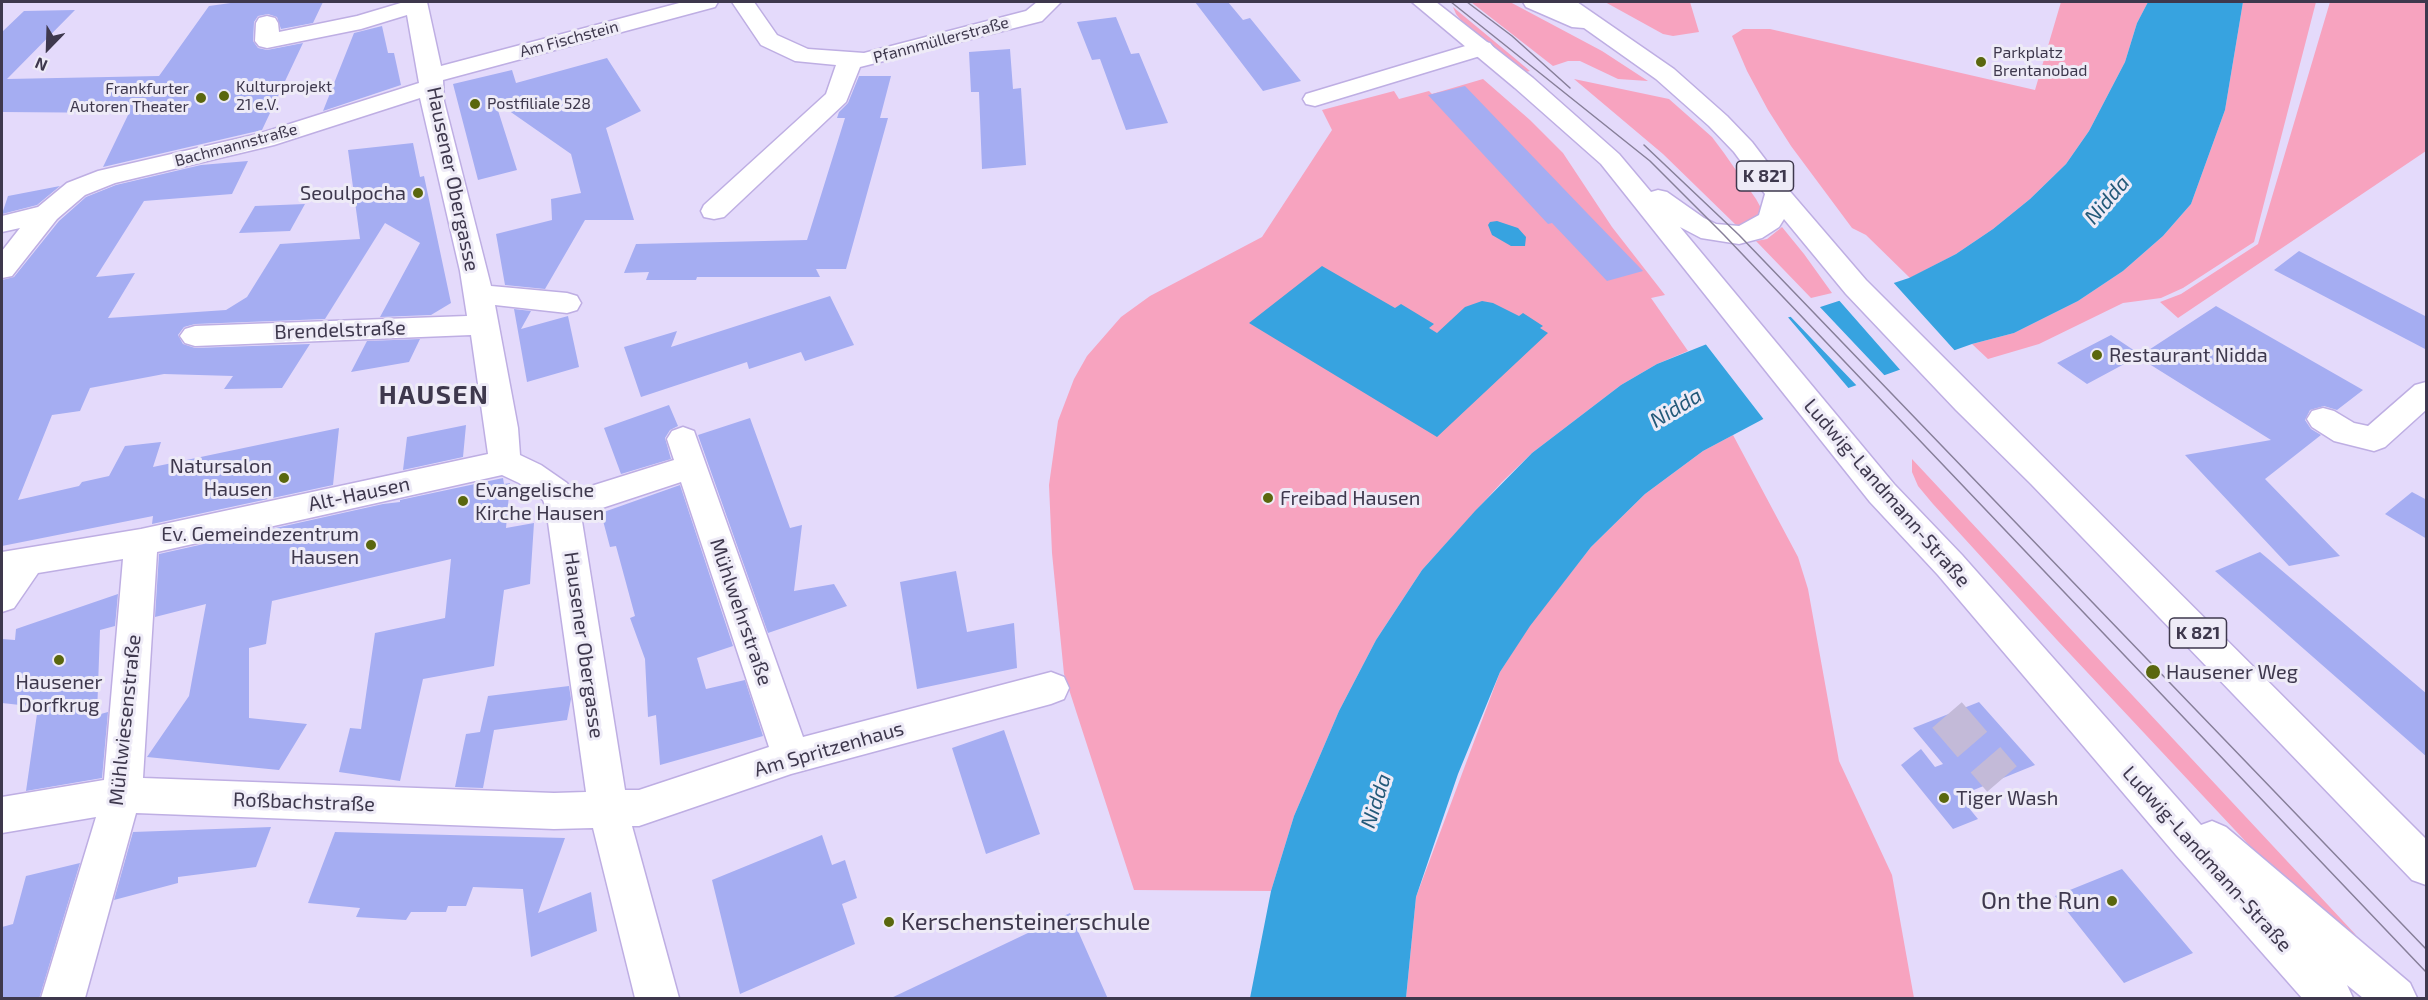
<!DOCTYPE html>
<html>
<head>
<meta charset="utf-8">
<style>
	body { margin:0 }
	#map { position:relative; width:2428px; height:1000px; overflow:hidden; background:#e4dafb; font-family:"Exo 2",sans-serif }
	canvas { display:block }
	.frame { position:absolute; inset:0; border:3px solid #3e384d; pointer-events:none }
	.north { position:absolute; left:18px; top:18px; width:60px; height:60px; -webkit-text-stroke:4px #eeebf7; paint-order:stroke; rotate:203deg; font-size:16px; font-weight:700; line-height:24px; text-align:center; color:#3e384d }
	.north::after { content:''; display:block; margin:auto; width:21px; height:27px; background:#3e384d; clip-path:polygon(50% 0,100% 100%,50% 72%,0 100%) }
</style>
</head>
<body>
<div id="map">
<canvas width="2428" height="1000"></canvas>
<div class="frame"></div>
<div class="north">N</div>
</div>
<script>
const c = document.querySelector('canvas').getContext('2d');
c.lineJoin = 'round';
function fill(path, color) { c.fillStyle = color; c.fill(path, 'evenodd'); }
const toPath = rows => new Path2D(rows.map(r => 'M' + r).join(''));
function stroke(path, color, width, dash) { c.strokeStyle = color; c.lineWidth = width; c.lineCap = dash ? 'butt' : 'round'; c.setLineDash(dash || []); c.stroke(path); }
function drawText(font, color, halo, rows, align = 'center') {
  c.font = font + ' "Exo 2",sans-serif'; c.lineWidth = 6; c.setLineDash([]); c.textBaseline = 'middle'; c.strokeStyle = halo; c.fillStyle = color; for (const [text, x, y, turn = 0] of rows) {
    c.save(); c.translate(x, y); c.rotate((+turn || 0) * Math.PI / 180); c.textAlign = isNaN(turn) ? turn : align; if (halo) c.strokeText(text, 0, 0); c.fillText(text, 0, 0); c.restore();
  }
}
fill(toPath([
	[1471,2,1510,2,1602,51,1648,81,1618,79,1580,61,1568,61,1553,66],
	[1605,2,1690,2,1699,32,1673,36,1663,34],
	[2061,2,2148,2,2137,23,2125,62,2089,131,2066,164,2030,199,1993,229,1956,254,1910,278,1866,235,1852,228,1791,146,1768,110,1747,71,1732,36,1743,29,1770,29,2035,90],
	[2243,2,2316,2,2254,242,2183,288,2161,298,2123,303,2039,344,1988,359,1972,344,2014,333,2078,301,2123,271,2163,236,2191,204,2225,110],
	[2330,2,2426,2,2426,151,2178,318,2160,302,2181,294,2258,244],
	[1453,7,1530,71,1522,73,1465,25,1456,14],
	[1483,79,1530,120,1563,153,1612,227,1665,295,1651,298,1688,351,1657,364,1621,385,1532,453,1502,482,1422,570,1376,640,1339,711,1294,816,1271,891,1134,890,1064,674,1052,553,1049,485,1058,421,1074,379,1087,356,1121,317,1150,296,1262,237,1332,130,1322,110,1394,91,1399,99,1429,91,1432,94],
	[1574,79,1669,99,1712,137,1724,153,1756,199,1761,208,1759,214,1755,221,1737,226,1663,154],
	[1782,227,1804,254,1832,293,1811,298,1756,241,1767,239],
	[1733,435,1798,557,1808,589,1839,761,1892,875,1914,998,1406,998,1416,897,1500,672,1529,626,1591,547,1645,494,1703,451],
	[1912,459,2356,935,2341,928,2278,876,2057,640,1933,504,1918,486,1912,472]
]), '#f7a3bf');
fill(toPath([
	[2148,2,2243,2,2225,110,2191,204,2163,236,2123,271,2078,301,2014,333,1972,344,1767,417,1703,451,1645,494,1591,547,1530,626,1500,672,1458,774,1416,897,1406,998,1250,998,1271,891,1294,816,1339,711,1376,640,1422,570,1475,511,1532,453,1621,385,1657,364,1707,344,1909,278,1956,254,1993,229,2030,199,2066,164,2089,131,2125,62,2137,23],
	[1497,221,1518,228,1526,237,1525,246,1511,246,1492,235,1488,225,1490,222],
	[1322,266,1395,308,1401,304,1434,324,1429,328,1437,333,1465,307,1482,301,1493,303,1519,316,1523,313,1543,326,1540,328,1548,333,1437,437,1249,323]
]), '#37a3e0');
fill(toPath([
	[1892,281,1957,353,1902,372,1837,298],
	[1818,305,1887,378,1859,388,1788,314],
	[1786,315,1851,391,1765,421,1704,342]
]), '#e4dafb');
fill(toPath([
	[238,2,323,2,313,23,281,29,277,17,268,14,258,16,254,22,253,41,258,48,267,50,303,43,262,130,103,167,129,113,2,112,2,32,24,11,75,10,7,79,159,76,209,6],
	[1195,2,1228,2,1243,20,1250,18,1301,81,1263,91],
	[1116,17,1131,54,1139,53,1168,123,1126,130,1100,59,1092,60,1077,22],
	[382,26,388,53,394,53,401,85,323,111,354,33],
	[1010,49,1013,89,1021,88,1026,165,982,169,979,92,971,92,969,52],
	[607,58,641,111,606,128,634,220,585,220,545,289,505,285,496,234,552,220,551,199,581,193,571,154,495,101,517,170,478,180,453,84,512,70,516,83],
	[859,76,891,76,880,118,888,118,846,269,816,269,820,277,697,277,696,280,646,280,649,272,624,273,636,244,807,240,845,118,837,118,839,112,848,103],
	[1465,86,1587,213,1643,271,1607,281,1552,223,1548,224,1428,95],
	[413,143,420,177,424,176,451,303,431,315,380,317,420,243,385,223,325,319,195,324,184,327,178,335,183,344,195,348,310,344,282,388,224,389,233,376,164,374,90,388,80,411,52,415,18,500,79,486,82,482,109,476,125,446,161,442,153,467,339,428,333,485,152,524,153,516,2,546,2,280,14,277,59,221,86,197,116,185,201,165,248,161,232,194,144,201,96,277,135,273,108,318,226,310,247,297,280,244,360,239,348,150],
	[60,186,37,205,2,214,8,196],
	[305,204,290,231,239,233,255,206],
	[2299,251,2427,317,2427,350,2274,270],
	[830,296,854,345,805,361,801,352,749,369,747,362,641,397,624,347,677,331,671,347],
	[2216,306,2363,390,2337,410,2324,406,2310,410,2305,420,2311,429,2321,435,2265,479,2340,556,2289,566,2185,455,2271,440,2138,357],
	[514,309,531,311,521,329,568,316,579,367,527,382],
	[2111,335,2141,355,2087,384,2057,363],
	[420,339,409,362,351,372,367,341],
	[669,405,678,426,670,430,665,438,671,459,621,474,604,428],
	[750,418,790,528,802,525,794,591,834,584,847,606,768,633,698,435],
	[466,425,463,457,403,470,407,437],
	[503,478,504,484,510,483,506,528,534,523,530,584,504,590,494,666,423,679,400,781,339,772,350,728,361,729,375,633,445,618,451,559,272,601,266,644,249,648,249,718,307,724,279,770,147,757,189,696,206,604,155,617,159,554,383,504,400,502,400,500],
	[680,485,733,646,697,658,706,689,745,680,763,736,660,765,656,715,648,717,645,659,630,618,635,616,616,546,610,547,601,513],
	[2412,492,2427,500,2427,539,2385,514],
	[2260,552,2427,694,2427,757,2215,571],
	[956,571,967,632,1014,623,1017,668,917,689,900,582],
	[118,594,115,626,100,630,97,715,108,712,102,778,26,791,38,707,2,703,2,639,15,640,16,629],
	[569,686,571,699,567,720,494,730,483,788,455,787,466,734,480,732,488,696],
	[1979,702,2035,765,1959,796,1978,819,1953,829,1901,765,1921,749,1935,767,1943,764,1913,728],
	[1004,730,1040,834,986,854,952,748],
	[271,827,256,867,178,877,178,883,114,900,133,832],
	[335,832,565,838,538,913,591,892,597,931,531,957,523,889,473,887,466,906,448,906,446,912,411,912,406,920,356,917,360,908,308,903],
	[822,835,832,865,845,860,857,898,842,904,855,944,740,994,712,880],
	[80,863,39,999,2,999,2,927,13,924,26,876],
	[2122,869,2193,953,2124,983,2055,896],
	[1070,913,1108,999,889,999]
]), '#a5adf2');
stroke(toPath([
	[1947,715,2002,779]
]), '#c3bad8', 39, [39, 20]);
const minor = toPath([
	[404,2,427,2,441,66,683,2,718,2,715,7,443,80,444,101,491,286,567,293,577,296,581,303,577,310,567,313,495,305,518,428,520,455,541,465,567,483,572,492,674,460,667,439,672,431,683,427,694,431,803,737,1051,672,1064,677,1069,688,1064,699,1051,704,791,774,639,826,632,826,679,998,635,998,593,828,554,829,136,813,85,998,41,998,96,817,2,833,2,797,104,780,123,559,38,573,14,608,2,612,2,552,141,529,488,454,471,335,195,346,185,343,180,336,185,329,195,326,467,316,460,271,420,98,274,145,115,183,85,195,57,219,12,276,2,278,2,251,20,228,2,232,2,216,38,207,67,183,98,171,258,134,419,83,407,15,361,29,267,48,259,46,255,41,256,23,259,18,267,16,275,18,278,23,279,32,357,16,404,2],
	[502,475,519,483,543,500,546,508,586,792,554,793,143,778,157,552,502,475],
	[681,482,769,747,639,790,625,790,581,515,681,482],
	[732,2,754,2,777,35,808,49,864,53,1026,11,1037,2,1061,2,1042,21,860,67,846,102,724,217,714,219,704,217,701,211,704,205,826,94,836,65,795,61,761,45,732,2],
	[1482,41,1490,43,1494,48,1490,53,1315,106,1306,104,1303,99,1306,94,1482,41],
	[2426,382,2426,410,2385,447,2374,451,2334,441,2312,427,2307,419,2312,411,2323,408,2334,411,2354,423,2368,426,2415,385,2426,382]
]);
const major = toPath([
	[1412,2,1436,2,1533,78,1619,154,1651,192,1658,190,1667,192,1704,218,1716,224,1739,226,1759,215,1765,194,1734,152,1709,126,1656,79,1584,28,1572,27,1526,7,1523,2,1577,2,1674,69,1727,116,1752,142,1787,188,1866,280,2426,839,2426,885,2412,880,2031,484,1956,410,1846,294,1784,219,1779,227,1762,238,1739,244,1701,238,1680,227,1894,484,1962,555,2201,825,2212,821,2226,827,2410,983,2417,998,2363,998,2347,985,2353,998,2302,998,2176,855,1938,575,1870,502,1601,164,1515,88,1412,2]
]);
stroke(minor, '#beaee3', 3);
stroke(major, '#beaee3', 3);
fill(minor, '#fff');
fill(major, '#fff');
stroke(toPath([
	[1451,2,1650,161,1724,235,2426,972],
	[1467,2,1512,36,1570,88],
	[1644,145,1739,235,2426,949]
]), '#877f99', 1.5);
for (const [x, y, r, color] of [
	[1981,62,6,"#5a670e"],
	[224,96,6,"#5a670e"],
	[201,98,6,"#5a670e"],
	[475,104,6,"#5a670e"],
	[418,193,6,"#5a670e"],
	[2097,355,6,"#5a670e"],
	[284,478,6,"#5a670e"],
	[1268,498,6,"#5a670e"],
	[463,501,6,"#5a670e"],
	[371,545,6,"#5a670e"],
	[59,660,6,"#5a670e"],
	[2153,672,8,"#5a670e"],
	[1944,798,6,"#5a670e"],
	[2112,901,6,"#5a670e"],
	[889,922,6,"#5a670e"]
]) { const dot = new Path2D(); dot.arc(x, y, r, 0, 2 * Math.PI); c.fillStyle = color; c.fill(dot); stroke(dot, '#eeebf7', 2); }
drawText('16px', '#3e384d', '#eeebf7', [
	["Am Fischstein",569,39,-15],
	["Pfannmüllerstraße",941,40,-15],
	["Bachmannstraße",236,145,-15]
]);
drawText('16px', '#3e384d', '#eeebf7', [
	["Parkplatz",1993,53],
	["Brentanobad",1993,71],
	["Kulturprojekt",236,87],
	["21 e.V.",236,105],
	["Frankfurter",189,89,"right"],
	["Autoren Theater",189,107,"right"],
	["Postfiliale 528",487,104]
], 'left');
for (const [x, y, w] of [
	[1765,176,57],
	[2198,633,57]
]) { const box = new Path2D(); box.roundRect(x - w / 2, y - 15, w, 30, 4.5); c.fillStyle = '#eeebf7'; c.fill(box); stroke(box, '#3e384d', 1.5); }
drawText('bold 18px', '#3e384d', null, [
	["K 821",1765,176],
	["K 821",2198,633]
]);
drawText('20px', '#3e384d', '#eeebf7', [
	["Hausener Obergasse",453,179,78],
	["Brendelstraße",340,330,-2],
	["Ludwig-Landmann-Straße",1887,493,49],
	["Alt-Hausen",359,494,-12],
	["Mühlwehrstraße",741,612,71],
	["Hausener Obergasse",584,645,82],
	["Mühlwiesenstraße",125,720,-84],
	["Am Spritzenhaus",829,749,-16],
	["Roßbachstraße",304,802,2],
	["Ludwig-Landmann-Straße",2207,859,48]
]);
drawText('20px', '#3e384d', '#eeebf7', [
	["Seoulpocha",406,193,"right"],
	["Restaurant Nidda",2109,355],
	["Natursalon",272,466,"right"],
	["Hausen",272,489,"right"],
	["Evangelische",475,490],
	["Kirche Hausen",475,513],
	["Freibad Hausen",1280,498],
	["Ev. Gemeindezentrum",359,534,"right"],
	["Hausen",359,557,"right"],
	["Hausener Weg",2166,672],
	["Hausener",59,682,"center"],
	["Dorfkrug",59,705,"center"],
	["Tiger Wash",1956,798]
], 'left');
drawText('italic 21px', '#235979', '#eeebf7', [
	["Nidda",2107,200,-49],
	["Nidda",1676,408,-31],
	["Nidda",1376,801,-72]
]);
drawText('24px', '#3e384d', '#eeebf7', [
	["On the Run",2100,901],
	["Kerschensteinerschule",901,922,"left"]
], 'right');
c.letterSpacing = '1.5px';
drawText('bold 26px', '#3e384d', '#eeebf7', [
	["HAUSEN",434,395]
]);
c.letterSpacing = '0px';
</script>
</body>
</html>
